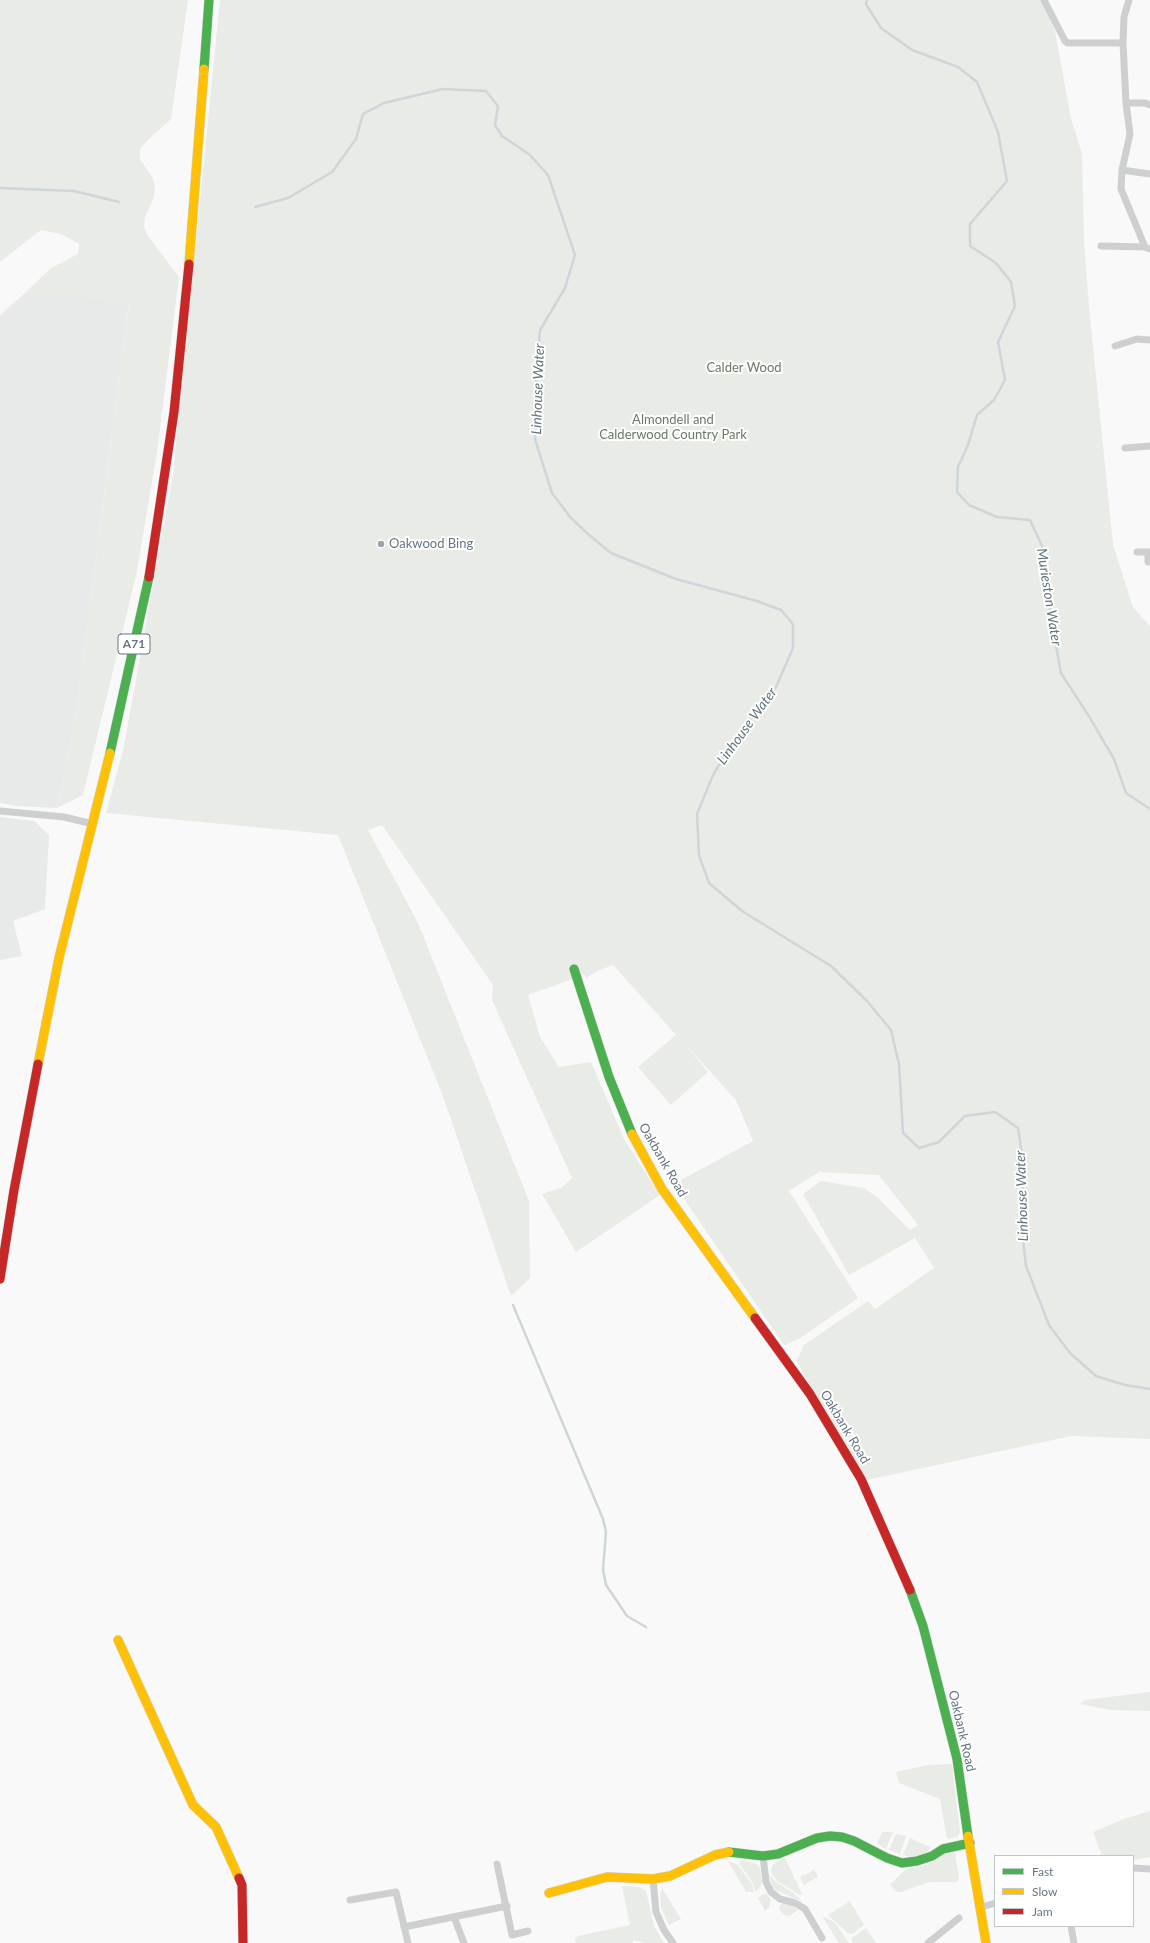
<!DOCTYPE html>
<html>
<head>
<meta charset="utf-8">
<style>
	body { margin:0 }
	#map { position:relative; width:1150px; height:1943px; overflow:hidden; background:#f9f9f9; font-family:Lato,sans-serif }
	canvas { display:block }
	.legend { position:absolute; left:994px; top:1855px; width:140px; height:72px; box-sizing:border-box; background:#fff; border:1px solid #c1c8cd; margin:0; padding:5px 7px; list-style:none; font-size:12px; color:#657683 }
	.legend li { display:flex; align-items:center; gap:8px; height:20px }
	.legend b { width:20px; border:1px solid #c1c8cd }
</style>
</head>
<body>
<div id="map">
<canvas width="1150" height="1943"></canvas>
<ul class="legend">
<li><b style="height:5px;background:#4caf50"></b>Fast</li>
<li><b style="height:5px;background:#ffc107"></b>Slow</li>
<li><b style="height:5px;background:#c62828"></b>Jam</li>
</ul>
</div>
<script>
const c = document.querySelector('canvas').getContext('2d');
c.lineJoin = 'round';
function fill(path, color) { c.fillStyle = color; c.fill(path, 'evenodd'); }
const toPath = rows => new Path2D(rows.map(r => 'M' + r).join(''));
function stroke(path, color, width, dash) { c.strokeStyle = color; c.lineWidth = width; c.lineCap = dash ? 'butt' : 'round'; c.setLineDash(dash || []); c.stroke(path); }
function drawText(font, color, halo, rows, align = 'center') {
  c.font = font + ' Lato,sans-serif'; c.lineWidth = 4; c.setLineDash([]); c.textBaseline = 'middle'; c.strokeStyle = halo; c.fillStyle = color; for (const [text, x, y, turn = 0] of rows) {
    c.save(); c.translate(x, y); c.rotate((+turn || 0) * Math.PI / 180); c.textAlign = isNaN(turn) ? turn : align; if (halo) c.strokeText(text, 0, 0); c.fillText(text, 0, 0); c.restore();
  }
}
fill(toPath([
	[24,294,129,302,76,713,57,808,17,806,0,803,0,315],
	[0,817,34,821,49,835,45,909,13,921,22,956,0,960]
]), '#e8e9e9');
fill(toPath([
	[0,0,188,0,171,119,147,141,140,149,140,159,152,177,155,186,154,197,145,217,144,227,148,236,179,277,157,452,137,571,83,795,57,808,76,713,129,303,24,294,51,268,78,254,79,244,61,234,41,230,0,262],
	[220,0,1042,0,1055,31,1071,119,1082,154,1084,242,1089,307,1113,545,1133,607,1150,626,1150,1439,1071,1436,867,1480,810,1386,797,1361,804,1345,868,1301,875,1309,934,1268,915,1238,849,1275,803,1194,821,1181,864,1188,877,1197,910,1230,918,1225,879,1175,819,1172,789,1191,858,1298,799,1339,784,1345,680,1193,681,1180,753,1141,736,1100,683,1042,708,1072,671,1105,638,1067,676,1035,613,965,597,971,586,978,584,975,528,995,540,1037,559,1067,591,1062,624,1139,660,1195,576,1252,542,1194,561,1188,572,1178,492,1000,493,985,382,825,368,830,418,923,529,1201,530,1278,511,1296,443,1096,338,835,106,813,123,751,173,474],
	[1150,1692,1150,1711,1111,1710,1080,1704,1085,1700],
	[952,1764,960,1832,957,1837,947,1839,940,1799,899,1783,896,1772,928,1765],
	[1150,1811,1150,1857,1133,1860,1133,1856,1102,1856,1093,1832,1124,1819],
	[882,1832,893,1832,886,1849,877,1844],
	[896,1834,906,1836,900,1854,889,1850],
	[910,1838,925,1845,931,1847,928,1851,918,1856,912,1857,903,1855],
	[952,1852,955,1853,959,1878,957,1882,929,1882,901,1892,897,1892,890,1885,906,1869,926,1865,942,1854],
	[785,1858,802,1894,800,1895,777,1881,771,1872,772,1866,776,1862],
	[741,1860,757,1864,760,1868,762,1884,756,1892,753,1883,739,1863],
	[728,1861,738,1865,752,1884,754,1892,746,1892],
	[814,1870,818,1876,804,1885,800,1877],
	[768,1873,776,1882,792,1892,803,1902,773,1889],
	[622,1886,639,1887,646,1891,654,1926,664,1943,645,1943,633,1940,633,1943,576,1943,575,1939,578,1936,630,1925],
	[663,1887,663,1890,681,1919,669,1925,661,1908,660,1893],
	[763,1894,767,1894,771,1900,769,1908,765,1911,758,1898],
	[850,1901,864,1925,852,1934,848,1933,828,1915],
	[781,1904,790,1905,798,1910,789,1916,784,1915,779,1909],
	[822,1916,834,1922,849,1943,839,1943],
	[866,1928,876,1943,852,1943,852,1938]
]), '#e8ebe6');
stroke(toPath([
	[867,0,866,4,881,28,912,50,958,67,977,82,998,132,1007,181,970,224,970,246,996,263,1011,282,1015,306,998,342,1005,380,994,400,977,415,968,445,958,467,957,492,969,505,997,517,1030,520,1043,548,1051,618,1061,673,1090,718,1114,759,1126,793,1150,809],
	[0,188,74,191,119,202],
	[255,207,288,198,332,172,356,139,363,114,384,103,443,89,486,91,498,106,495,125,502,136,530,155,548,175,575,255,565,288,540,330,537,367,535,439,552,493,570,517,589,535,611,553,676,579,757,601,781,610,793,624,793,648,776,687,732,743,713,775,697,814,699,855,709,883,742,911,831,966,867,1001,891,1030,899,1064,903,1133,919,1148,939,1142,965,1116,995,1112,1018,1128,1024,1169,1020,1213,1026,1266,1049,1325,1070,1353,1096,1376,1125,1385,1150,1389],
	[513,1305,603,1519,606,1532,603,1570,606,1585,627,1616,646,1627]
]), '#ced6d9', 2.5);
const fast = toPath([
	[204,69,209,0],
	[110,753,149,577],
	[574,969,609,1077,632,1134],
	[910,1590,923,1626,957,1759,968,1836],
	[729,1852,763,1856,778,1854,817,1838,830,1836,842,1837,854,1841,887,1858,902,1863,917,1861,932,1856,943,1849,970,1843]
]);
const slow = toPath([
	[189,264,204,69],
	[38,1064,59,958,110,753],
	[632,1134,662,1189,755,1318],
	[118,1640,193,1805,216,1827,239,1878],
	[968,1836,986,1943],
	[549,1893,607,1877,653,1879,670,1876,715,1855,729,1852]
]);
const jam = toPath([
	[149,577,174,412,189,264],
	[0,1279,14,1190,38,1064],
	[755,1318,810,1394,861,1479,910,1590],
	[239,1878,242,1885,243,1943]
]);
stroke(fast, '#d5d6d7', 10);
stroke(slow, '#d5d6d7', 10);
stroke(jam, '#d5d6d7', 10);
stroke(toPath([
	[1044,0,1065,41,1068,43,1123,43],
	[1129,0,1124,17,1123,43,1126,103,1130,134,1122,170,1121,189,1145,247],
	[1126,103,1145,103,1150,105],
	[1122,170,1150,174],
	[1101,246,1145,247,1150,249],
	[1115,346,1137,339,1150,340],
	[1125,448,1150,446],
	[1137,552,1150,552],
	[1148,562,1148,552],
	[0,811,64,817,93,824],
	[763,1856,766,1882,771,1892,780,1899,795,1903,805,1909,822,1938],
	[497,1864,512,1935,528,1931],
	[1133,1868,1150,1869],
	[653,1879,656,1912,664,1930,673,1943],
	[350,1900,396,1892,408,1943],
	[979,1908,995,1903],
	[454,1917,464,1943],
	[1071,1926,1074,1943],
	[404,1927,507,1906],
	[928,1943,959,1918]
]), '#cecfd0', 7);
stroke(fast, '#4caf50', 9);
stroke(slow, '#ffc107', 9);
stroke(jam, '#c62828', 9);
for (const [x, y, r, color] of [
	[381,544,4,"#99a4ac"]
]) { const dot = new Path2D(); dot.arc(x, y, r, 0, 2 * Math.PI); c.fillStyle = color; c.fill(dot); stroke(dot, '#fff', 1.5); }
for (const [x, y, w] of [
	[134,644,32]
]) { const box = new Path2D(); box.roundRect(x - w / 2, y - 10, w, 20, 3); c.fillStyle = '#fff'; c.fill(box); stroke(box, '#657683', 1); }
drawText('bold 12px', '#657683', null, [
	["A71",134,644]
]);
drawText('13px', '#687a64', '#fff', [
	["Calder Wood",744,368],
	["Almondell and",673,420],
	["Calderwood Country Park",673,435]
]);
drawText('13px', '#657683', '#fff', [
	["Oakwood Bing",389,544]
], 'left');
drawText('13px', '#657683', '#fff', [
	["Oakbank Road",663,1160,60],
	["Oakbank Road",845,1427,59],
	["Oakbank Road",962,1731,77]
]);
drawText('italic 14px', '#60757c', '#fff', [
	["Linhouse Water",538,389,-88],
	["Murieston Water",1049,597,81],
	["Linhouse Water",747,726,-54],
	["Linhouse Water",1022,1196,-92]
]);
</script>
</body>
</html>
